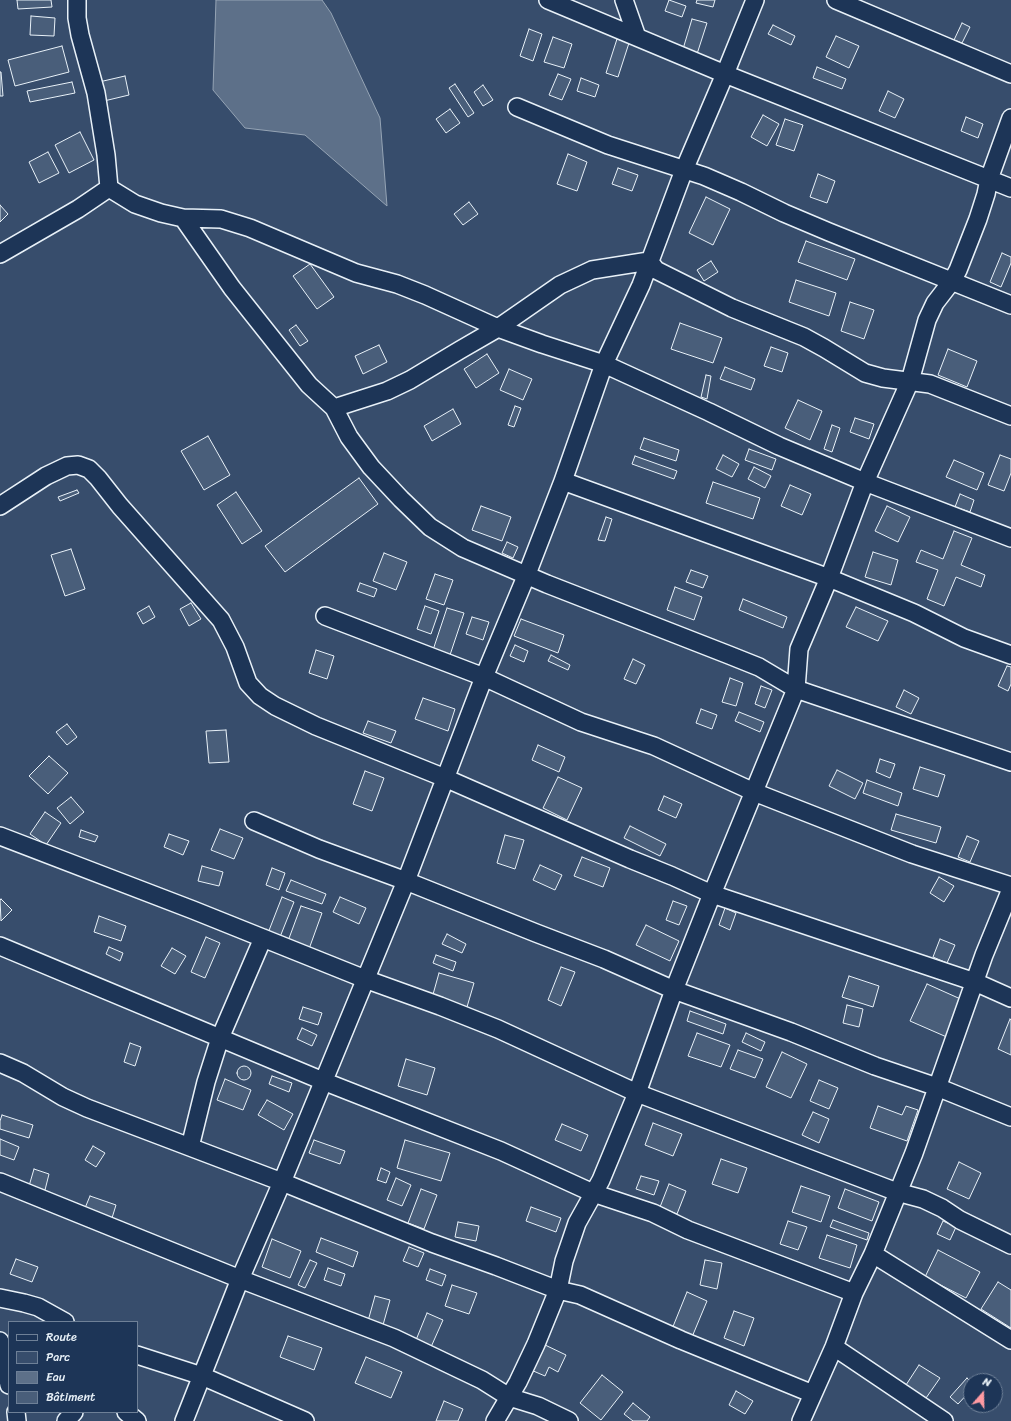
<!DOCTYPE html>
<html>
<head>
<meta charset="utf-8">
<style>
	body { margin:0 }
	#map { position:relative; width:1011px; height:1421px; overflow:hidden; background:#1d3557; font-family:Sriracha,sans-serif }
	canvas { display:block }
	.legend { position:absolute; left:8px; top:1321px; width:130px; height:92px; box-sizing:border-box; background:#1d3557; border:1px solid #6e8097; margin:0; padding:5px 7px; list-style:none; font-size:12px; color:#e8f1f8 }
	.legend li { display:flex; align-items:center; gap:8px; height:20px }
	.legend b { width:20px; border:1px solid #6e8097 }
	.north { position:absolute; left:963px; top:1373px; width:40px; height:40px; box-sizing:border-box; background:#1d3557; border:1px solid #6e8097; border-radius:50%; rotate:20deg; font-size:11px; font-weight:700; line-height:16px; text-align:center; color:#e8f1f8 }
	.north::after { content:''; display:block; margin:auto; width:14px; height:18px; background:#ff9aa2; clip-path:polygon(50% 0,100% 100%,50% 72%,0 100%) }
</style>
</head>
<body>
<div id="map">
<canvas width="1011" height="1421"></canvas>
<ul class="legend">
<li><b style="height:5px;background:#1d3557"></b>Route</li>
<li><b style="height:11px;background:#374d6c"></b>Parc</li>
<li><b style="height:11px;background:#5d7089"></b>Eau</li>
<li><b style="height:11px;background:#495e7a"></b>Bâtiment</li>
</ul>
<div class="north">N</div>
</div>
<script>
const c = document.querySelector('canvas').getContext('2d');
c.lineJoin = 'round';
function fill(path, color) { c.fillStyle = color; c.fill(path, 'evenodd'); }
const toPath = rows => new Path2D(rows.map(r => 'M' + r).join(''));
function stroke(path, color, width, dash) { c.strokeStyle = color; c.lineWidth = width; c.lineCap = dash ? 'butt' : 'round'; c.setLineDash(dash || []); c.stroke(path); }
fill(toPath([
	[0,0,1011,0,1011,1421,0,1421],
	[9,1322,137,1322,137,1412,9,1412],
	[971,1381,995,1381,995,1405,971,1405]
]), '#374d6c');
const water = toPath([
	[216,0,322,0,331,13,380,118,387,206,305,135,245,128,213,90,216,0]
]);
fill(water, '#5d7089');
stroke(water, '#95a4b5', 1);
const building = toPath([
	[17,0,51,0,52,7,18,9,17,0],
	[669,0,686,6,682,17,665,11,669,0],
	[697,0,715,0,713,7,696,3,697,0],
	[31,16,55,18,54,36,30,35,31,16],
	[692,19,707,23,697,54,683,49,692,19],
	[962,23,970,27,962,43,954,40,962,23],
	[773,25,795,36,791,45,768,34,773,25],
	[529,29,542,34,533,61,520,56,529,29],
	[836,36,859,46,849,68,826,57,836,36],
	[553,37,572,44,564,68,544,62,553,37],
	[617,39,629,43,618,77,606,73,617,39],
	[62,46,69,72,15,86,8,60,62,46],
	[817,67,846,79,842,89,813,78,817,67],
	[0,72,1,72,3,96,0,96,0,72],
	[558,74,571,79,562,100,549,95,558,74],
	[125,76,129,95,104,101,99,82,125,76],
	[581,78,599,85,595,97,577,91,581,78],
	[72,82,75,93,30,102,27,91,72,82],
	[455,84,474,113,468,117,449,88,455,84],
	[483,85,493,100,483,106,474,92,483,85],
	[888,91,904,99,895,118,879,111,888,91],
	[450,109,460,123,446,133,436,119,450,109],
	[763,115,779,124,767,146,751,137,763,115],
	[966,117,983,124,978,138,961,131,966,117],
	[785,119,803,125,794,151,776,145,785,119],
	[80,132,94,160,69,173,55,145,80,132],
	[48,152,59,173,39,183,29,162,48,152],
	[568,154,587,162,577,191,557,184,568,154],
	[618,168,638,175,632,191,612,184,618,168],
	[818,174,835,181,827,203,810,197,818,174],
	[706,197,730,209,713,245,689,233,706,197],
	[469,202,478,214,463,225,454,214,469,202],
	[0,205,8,214,0,222,0,205],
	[806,241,855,259,847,280,798,262,806,241],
	[1002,253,1011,257,1011,263,1001,287,990,282,1002,253],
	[711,261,718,272,704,281,697,270,711,261],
	[310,264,334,297,317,309,293,276,310,264],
	[796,280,836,293,829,316,789,302,796,280],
	[850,302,874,310,864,339,841,331,850,302],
	[680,323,722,338,713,363,671,349,680,323],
	[296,325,308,341,300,346,289,330,296,325],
	[379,345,387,362,363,374,355,356,379,345],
	[771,347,788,353,782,372,764,366,771,347],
	[948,349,977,361,967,387,938,375,948,349],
	[487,354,499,373,476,388,464,369,487,354],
	[725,367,755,379,751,390,720,379,725,367],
	[509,369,532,379,523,400,500,390,509,369],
	[706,375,711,376,707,399,701,397,706,375],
	[798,400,822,411,810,440,785,428,798,400],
	[515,406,521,408,514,427,508,425,515,406],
	[453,409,461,424,432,441,424,426,453,409],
	[855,418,874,424,869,439,850,432,855,418],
	[832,425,840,428,832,452,824,449,832,425],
	[208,436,230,475,204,490,181,451,208,436],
	[644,438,679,450,676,461,640,449,644,438],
	[749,449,776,459,772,470,745,460,749,449],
	[723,455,739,464,732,477,716,469,723,455],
	[1000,455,1011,459,1011,473,1004,491,988,485,1000,455],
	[635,456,677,471,674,479,632,464,635,456],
	[954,460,984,473,977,490,946,477,954,460],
	[754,467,771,476,765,488,748,479,754,467],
	[359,478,378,504,285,572,265,546,359,478],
	[713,482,760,498,753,519,706,503,713,482],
	[790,485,811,494,802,515,781,506,790,485],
	[77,490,79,493,60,501,58,497,77,490],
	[236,492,262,531,242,544,217,505,236,492],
	[960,494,974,500,970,512,955,507,960,494],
	[481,506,511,517,502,541,472,530,481,506],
	[887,506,910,517,898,542,875,531,887,506],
	[606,517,612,519,605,541,598,540,606,517],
	[954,531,972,538,961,565,985,575,981,587,956,577,944,606,927,599,938,570,916,562,921,550,943,559,954,531],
	[507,542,518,547,513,558,502,553,507,542],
	[71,549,85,589,65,596,51,555,71,549],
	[873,552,898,560,891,585,865,577,873,552],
	[384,553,407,562,396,590,373,581,384,553],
	[691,570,708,576,703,588,686,582,691,570],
	[435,574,453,580,444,605,426,599,435,574],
	[360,583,377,589,374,597,357,591,360,583],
	[675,587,702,597,694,620,667,610,675,587],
	[743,599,787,617,783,628,739,610,743,599],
	[191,603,201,619,189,626,180,609,191,603],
	[149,606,155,617,143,624,137,613,149,606],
	[425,606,439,611,431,634,417,629,425,606],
	[856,607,888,621,878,641,846,627,856,607],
	[447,608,464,613,449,658,432,653,447,608],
	[472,617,489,622,483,640,466,634,472,617],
	[521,619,564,635,558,653,514,636,521,619],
	[515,645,528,651,524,662,510,656,515,645],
	[316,650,334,656,327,679,309,673,316,650],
	[551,655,570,665,568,670,548,661,551,655],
	[633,659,645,665,636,684,624,679,633,659],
	[1007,666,1011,667,1011,684,1008,691,998,686,1007,666],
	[730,678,743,683,736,706,722,702,730,678],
	[761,686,772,690,765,708,755,704,761,686],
	[904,690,919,698,911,714,896,707,904,690],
	[423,698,455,709,448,731,415,719,423,698],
	[701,709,717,715,712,729,696,723,701,709],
	[739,712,764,722,760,732,735,721,739,712],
	[368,721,396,731,391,743,363,733,368,721],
	[67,724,77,737,67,745,56,732,67,724],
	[226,730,229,762,209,763,206,731,226,730],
	[538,745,565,757,559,772,532,760,538,745],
	[49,756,68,773,48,794,29,776,49,756],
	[880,759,895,764,890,778,876,772,880,759],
	[920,767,945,775,938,797,913,789,920,767],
	[837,770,863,783,855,799,829,786,837,770],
	[365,771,384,778,372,811,353,804,365,771],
	[558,777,582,788,567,820,543,808,558,777],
	[867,780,902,793,898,806,863,793,867,780],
	[664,796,682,804,676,818,658,810,664,796],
	[71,797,84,812,70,824,57,808,71,797],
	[45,812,61,823,46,845,30,834,45,812],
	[896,814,941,827,936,843,891,830,896,814],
	[630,826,666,844,660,856,624,838,630,826],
	[220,829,243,838,234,859,211,850,220,829],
	[81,830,98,836,95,842,79,837,81,830],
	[169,834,189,841,183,855,164,847,169,834],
	[505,835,524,840,515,869,497,863,505,835],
	[967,836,979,841,970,862,958,857,967,836],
	[582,857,610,868,603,887,574,876,582,857],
	[540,865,562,875,555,890,533,880,540,865],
	[202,866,223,872,219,886,198,881,202,866],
	[272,868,285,873,279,890,266,885,272,868],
	[939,877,954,886,944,902,930,893,939,877],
	[291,880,326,894,322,904,286,891,291,880],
	[282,897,294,902,280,937,268,933,282,897],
	[340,897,366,908,359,924,333,912,340,897],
	[1,899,12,910,1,921,0,900,1,899],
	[673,901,687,906,679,925,666,920,673,901],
	[301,906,322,913,309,949,288,941,301,906],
	[725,908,736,913,730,930,719,925,725,908],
	[99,916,126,926,121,941,94,932,99,916],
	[646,925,679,941,670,961,636,945,646,925],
	[447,934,466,944,462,953,442,944,447,934],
	[206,937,220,943,205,978,191,972,206,937],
	[940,939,955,945,947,963,933,957,940,939],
	[109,947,123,953,120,961,106,954,109,947],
	[172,948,186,956,175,974,161,966,172,948],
	[436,955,456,962,453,971,433,963,436,955],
	[561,967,575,972,561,1006,548,1000,561,967],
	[439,973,474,983,467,1007,432,998,439,973],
	[849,976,879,986,873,1007,842,997,849,976],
	[927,984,965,1001,949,1038,910,1021,927,984],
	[847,1005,863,1009,859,1027,843,1023,847,1005],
	[303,1007,322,1013,318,1025,299,1019,303,1007],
	[690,1011,726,1024,723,1034,687,1021,690,1011],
	[1010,1019,1011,1020,1011,1055,998,1049,1010,1019],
	[302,1028,317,1035,312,1046,297,1039,302,1028],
	[697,1033,730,1045,721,1067,688,1056,697,1033],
	[746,1033,765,1042,761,1051,742,1042,746,1033],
	[130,1043,141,1047,135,1066,124,1062,130,1043],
	[738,1050,763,1059,755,1078,730,1069,738,1050],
	[782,1052,807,1064,791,1098,766,1087,782,1052],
	[406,1059,435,1068,427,1095,398,1086,406,1059],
	'237 1073a7 7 0 1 1 14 0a7 7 0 1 1-14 0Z',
	[272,1076,292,1083,289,1092,269,1084,272,1076],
	[225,1079,251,1090,243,1110,217,1100,225,1079],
	[819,1080,838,1088,829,1109,810,1101,819,1080],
	[267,1100,293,1114,284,1130,258,1115,267,1100],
	[878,1106,902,1115,906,1106,918,1110,907,1141,870,1128,878,1106],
	[813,1112,829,1119,819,1143,802,1135,813,1112],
	[2,1115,33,1125,29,1138,0,1129,0,1121,2,1115],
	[653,1123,682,1134,673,1156,645,1145,653,1123],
	[562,1124,588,1135,581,1151,555,1140,562,1124],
	[0,1139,19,1147,14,1160,0,1155,0,1139],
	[314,1140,345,1151,340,1164,309,1153,314,1140],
	[405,1140,450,1153,441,1181,397,1168,405,1140],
	[93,1146,105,1153,96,1167,85,1160,93,1146],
	[721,1159,747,1168,738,1193,712,1184,721,1159],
	[959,1162,981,1173,969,1199,947,1189,959,1162],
	[381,1168,390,1172,386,1183,377,1180,381,1168],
	[34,1169,49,1174,45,1190,29,1186,34,1169],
	[641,1176,659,1181,654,1195,636,1189,641,1176],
	[396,1178,411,1185,402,1206,387,1200,396,1178],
	[669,1184,686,1191,677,1214,660,1207,669,1184],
	[801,1186,830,1196,821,1222,792,1212,801,1186],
	[421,1189,437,1195,424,1229,408,1223,421,1189],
	[845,1189,879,1202,872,1221,838,1208,845,1189],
	[90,1196,116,1205,112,1218,85,1208,90,1196],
	[531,1207,561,1218,556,1232,526,1221,531,1207],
	[833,1220,869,1233,867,1240,830,1227,833,1220],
	[788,1221,807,1227,798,1250,780,1244,788,1221],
	[943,1221,956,1227,950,1240,937,1234,943,1221],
	[458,1222,479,1226,476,1241,455,1237,458,1222],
	[827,1235,857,1245,850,1268,819,1258,827,1235],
	[321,1238,358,1252,353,1267,316,1252,321,1238],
	[272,1239,301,1251,290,1278,262,1267,272,1239],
	[409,1247,424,1253,418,1267,403,1261,409,1247],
	[938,1250,980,1272,966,1298,925,1277,938,1250],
	[16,1259,38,1267,32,1282,10,1274,16,1259],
	[310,1260,317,1263,305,1288,298,1285,310,1260],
	[705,1260,722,1263,717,1289,700,1285,705,1260],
	[328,1268,345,1274,341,1286,324,1280,328,1268],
	[430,1269,446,1275,442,1286,426,1280,430,1269],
	[998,1282,1011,1290,1011,1328,981,1309,998,1282],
	[452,1285,477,1293,469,1314,445,1306,452,1285],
	[687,1292,707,1301,692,1337,672,1329,687,1292],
	[375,1296,390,1300,383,1325,368,1321,375,1296],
	[734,1311,754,1318,744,1346,724,1338,734,1311],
	[427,1313,443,1320,431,1347,416,1340,427,1313],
	[288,1336,322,1348,314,1370,280,1357,288,1336],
	[543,1344,566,1355,558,1372,549,1367,545,1376,531,1370,543,1344],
	[366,1357,402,1372,391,1398,355,1383,366,1357],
	[919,1365,940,1378,926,1398,906,1385,919,1365],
	[602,1375,623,1392,601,1420,580,1403,602,1375],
	[967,1378,971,1382,971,1390,958,1404,950,1397,967,1378],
	[736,1391,753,1401,745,1414,729,1405,736,1391],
	[444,1401,463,1409,458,1421,436,1421,444,1401],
	[633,1403,650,1417,647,1421,633,1421,624,1414,633,1403]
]);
fill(building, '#495e7a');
stroke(building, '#e8f1f8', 1);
const minor = toPath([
	[77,0,77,18,80,35,96,93,106,155,109,188,135,204,161,213,183,218,221,219,250,228,356,273,397,284,425,295,498,328,542,344,604,364,709,412,779,446,865,482,1011,538],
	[548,0,725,74,1011,188],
	[624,0,637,37],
	[836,0,1011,74],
	[517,107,608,145,704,176,741,192,784,213,829,232,1011,305],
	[183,218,232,288,309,385,334,408,349,437,371,467,401,499,430,527,463,548,547,584,729,655,759,667,796,689,1011,762],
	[0,254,78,209,109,188],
	[334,408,387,391,410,380,460,350,498,328,560,285,592,270,649,261,656,270,732,308,804,337,824,348,865,373,883,378,930,384,1011,416],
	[563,481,829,578,914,613,964,638,1011,655],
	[0,506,46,476,67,466,78,465,89,469,98,478,120,506,221,620,235,647,248,683,260,696,275,706,316,726,445,778,630,859,672,876,712,894,975,982,1011,998],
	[325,616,484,677,581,722,654,746,754,792,912,854,1011,886],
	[254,821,319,849,406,881,536,933,604,959,674,990,791,1032,875,1066,937,1087,1011,1117],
	[0,836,193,910,365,979,440,1006,498,1029,637,1093,897,1192,923,1199,942,1208,960,1220,1011,1245],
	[0,946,323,1081,501,1151,593,1193,653,1213,688,1230,854,1293],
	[0,1063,23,1073,63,1097,87,1108,282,1182,432,1243,496,1266,558,1290,580,1295,681,1340,813,1394],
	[190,1147,206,1082,220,1038,263,938],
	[0,1182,240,1279,394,1338,482,1380,509,1397,538,1406,569,1421],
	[873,1254,1011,1340],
	[0,1298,24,1303,38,1307,65,1322],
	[0,1341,9,1385],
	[834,1347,944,1421],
	[137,1355,202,1376,305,1421],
	[16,1412,17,1421],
	[126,1412,137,1421],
	[66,1421,74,1412],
	[184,1421,240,1279,282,1182,406,881,484,677,527,574,563,481,604,364,641,285,684,170,725,74,755,0],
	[495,1421,518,1382,536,1344,558,1290,564,1261,577,1223,601,1180,637,1093,674,990,712,894,796,689,799,649,829,578,865,482,910,381,927,320,935,303,952,281,958,270,978,219,986,194,989,179,1011,118],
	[801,1421,834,1347,854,1293,873,1254,914,1153,984,955,1011,889]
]);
stroke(minor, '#e8f1f8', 20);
stroke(minor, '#1d3557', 17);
</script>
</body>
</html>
